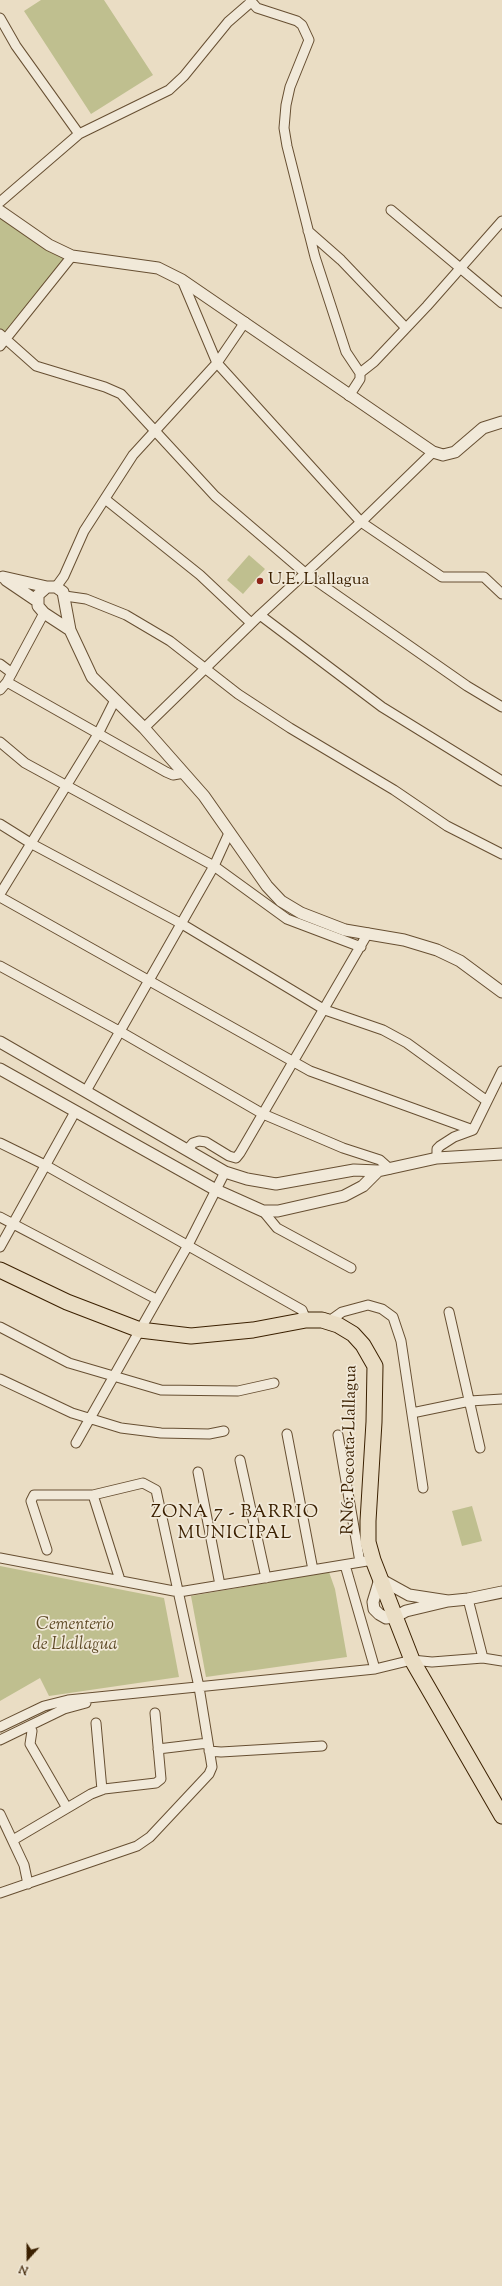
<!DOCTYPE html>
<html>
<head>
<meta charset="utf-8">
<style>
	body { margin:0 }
	#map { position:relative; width:502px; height:2286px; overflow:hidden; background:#eaddc4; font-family:"Sorts Mill Goudy",serif }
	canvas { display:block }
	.north { position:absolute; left:8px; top:2238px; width:40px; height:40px; -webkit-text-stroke:3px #f1e9d9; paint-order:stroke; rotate:201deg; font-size:11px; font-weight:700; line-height:16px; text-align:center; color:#3b2001 }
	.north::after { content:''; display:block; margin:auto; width:14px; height:18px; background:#3b2001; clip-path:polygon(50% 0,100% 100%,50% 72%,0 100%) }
</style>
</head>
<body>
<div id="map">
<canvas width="502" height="2286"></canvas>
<div class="north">N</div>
</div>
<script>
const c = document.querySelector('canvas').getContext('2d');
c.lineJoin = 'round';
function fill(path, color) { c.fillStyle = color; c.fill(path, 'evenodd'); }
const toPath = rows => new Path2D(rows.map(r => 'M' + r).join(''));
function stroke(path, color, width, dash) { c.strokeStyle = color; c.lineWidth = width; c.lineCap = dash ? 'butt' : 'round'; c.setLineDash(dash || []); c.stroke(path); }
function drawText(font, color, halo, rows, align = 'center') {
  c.font = font + ' "Sorts Mill Goudy",serif'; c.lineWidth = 3.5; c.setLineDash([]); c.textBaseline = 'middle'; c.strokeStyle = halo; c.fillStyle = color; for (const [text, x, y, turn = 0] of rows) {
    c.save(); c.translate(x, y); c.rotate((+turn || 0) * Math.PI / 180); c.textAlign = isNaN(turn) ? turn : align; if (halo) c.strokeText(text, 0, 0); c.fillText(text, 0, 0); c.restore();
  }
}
fill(toPath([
	[41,0,104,0,153,75,91,114,24,11],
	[0,211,72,256,5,340,0,334],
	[249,555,265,569,243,594,227,580],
	[472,1506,482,1541,462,1546,452,1511],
	[0,1566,164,1598,179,1677,49,1696,40,1678,0,1701],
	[329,1572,335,1589,347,1657,206,1677,191,1596]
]), '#bfbf8f');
const minor = toPath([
	[250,0,257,8,297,21,302,25,309,40,290,87,286,105,284,128,287,146,315,257,346,352,360,373,360,379,349,396],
	[0,18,16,46,79,134],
	[0,202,79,134,169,90,184,76,228,22,251,2],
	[391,210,502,303],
	[308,231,341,260,406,328],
	[182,280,217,363,361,522,442,577,484,577,502,594],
	[0,334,36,366,105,387,121,394,215,496,305,573,467,686,502,707],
	[0,346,72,256],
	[360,373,374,362,427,306,502,221],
	[105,499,200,575,251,623],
	[56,587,64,576,84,531,133,455,217,363,245,322],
	[65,596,86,599,126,615,170,641,238,694,290,728,394,790,447,826,502,854],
	[260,615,382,707,502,781],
	[0,664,12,673],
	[7,682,166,772,173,775,184,773],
	[0,690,7,682,44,613],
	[144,728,260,615,361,522,433,452],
	[0,742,25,763,214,866,287,919,361,947],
	[0,824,32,844,182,924,325,1010,383,1030,407,1043,487,1101],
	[0,894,98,734,115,700],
	[0,897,310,1071,473,1130],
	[0,966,121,1032,263,1114,343,1148,380,1160,390,1169],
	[86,1091,214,866,229,833],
	[0,1143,45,1165,302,1310,306,1320],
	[188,1149,193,1143,199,1141,206,1142,229,1156,236,1158,240,1153,368,933],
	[437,1158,437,1149,440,1146,454,1137,473,1130,502,1071],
	[263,1211,277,1228,351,1268],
	[0,1217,156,1299],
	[0,1247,75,1112],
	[449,1312,480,1448],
	[328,1322,342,1312,368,1305,382,1309,393,1317,401,1341,423,1488],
	[0,1327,69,1363,161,1390,238,1391,274,1383],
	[0,1379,72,1413,121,1428,161,1433,209,1434,224,1431],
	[412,1413,470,1401,502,1399],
	[287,1434,313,1570],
	[338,1435,360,1562],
	[76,1443,187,1247,225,1172],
	[240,1460,266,1578],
	[198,1472,220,1585],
	[93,1495,120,1580],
	[0,1558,179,1592,373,1560],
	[345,1565,375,1669],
	[468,1599,483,1658],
	[96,1723,102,1790],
	[0,1727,44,1706,68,1700,375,1669,412,1660,432,1662,483,1658,502,1661],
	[32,1731,30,1744,67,1808],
	[0,1740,64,1709,86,1703],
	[158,1749,208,1743],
	[209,1751,221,1752,322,1746],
	[0,1814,24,1865,28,1884],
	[13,1840,91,1794,104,1789,156,1783,161,1779,155,1713],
	[0,1893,137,1846,150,1837,209,1774,212,1767,199,1687,156,1490,143,1483,93,1495,34,1495,31,1501,47,1550]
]);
const tertiary = toPath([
	[0,211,49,245,72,256,158,268,182,280,433,452,443,455,455,452,483,428,502,422],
	[3,577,47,587,56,587,63,592,70,630,92,677,144,728,204,796,267,886,281,901,301,913,345,930,404,940,437,950,460,961,502,992],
	[6,580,37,601],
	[47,587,38,595,38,606,44,613,70,630],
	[0,1042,225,1172,247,1179,276,1184,354,1170,378,1171,437,1158,502,1154],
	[0,1069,216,1190,263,1211,278,1211,344,1196,363,1186,378,1171],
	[448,1601,409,1595,380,1579,373,1602,374,1609,379,1614,386,1618,395,1617,406,1611,448,1601,468,1599,502,1592]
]);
const trunk = toPath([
	[0,1270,67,1302,140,1330,191,1336,253,1330,306,1320,322,1320,338,1325,353,1334,363,1345,375,1366,374,1422,368,1521,368,1542,373,1560,412,1660,502,1816]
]);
stroke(minor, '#674f32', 11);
stroke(tertiary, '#674f32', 13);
stroke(trunk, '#3b2001', 17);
stroke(minor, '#f1e9d9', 9);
stroke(tertiary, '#f1e9d9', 11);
stroke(trunk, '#eaddc4', 15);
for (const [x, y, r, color] of [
	[260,581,4,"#8f2418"]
]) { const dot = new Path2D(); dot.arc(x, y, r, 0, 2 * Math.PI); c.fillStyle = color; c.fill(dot); stroke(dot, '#f1e9d9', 1.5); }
drawText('17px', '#3b2001', '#f1e9d9', [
	["U.E. Llallagua",268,581]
], 'left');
drawText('17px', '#3b2001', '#f1e9d9', [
	["RN6: Pocoata-Llallagua",351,1450,-89]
]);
drawText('italic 17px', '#5c4824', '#f1e9d9', [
	["Cementerio",75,1626],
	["de Llallagua",75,1646]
]);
c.letterSpacing = '1px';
drawText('18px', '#3b2001', '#f1e9d9', [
	["ZONA 7 - BARRIO",235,1514],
	["MUNICIPAL",235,1535]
]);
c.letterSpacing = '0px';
</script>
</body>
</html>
